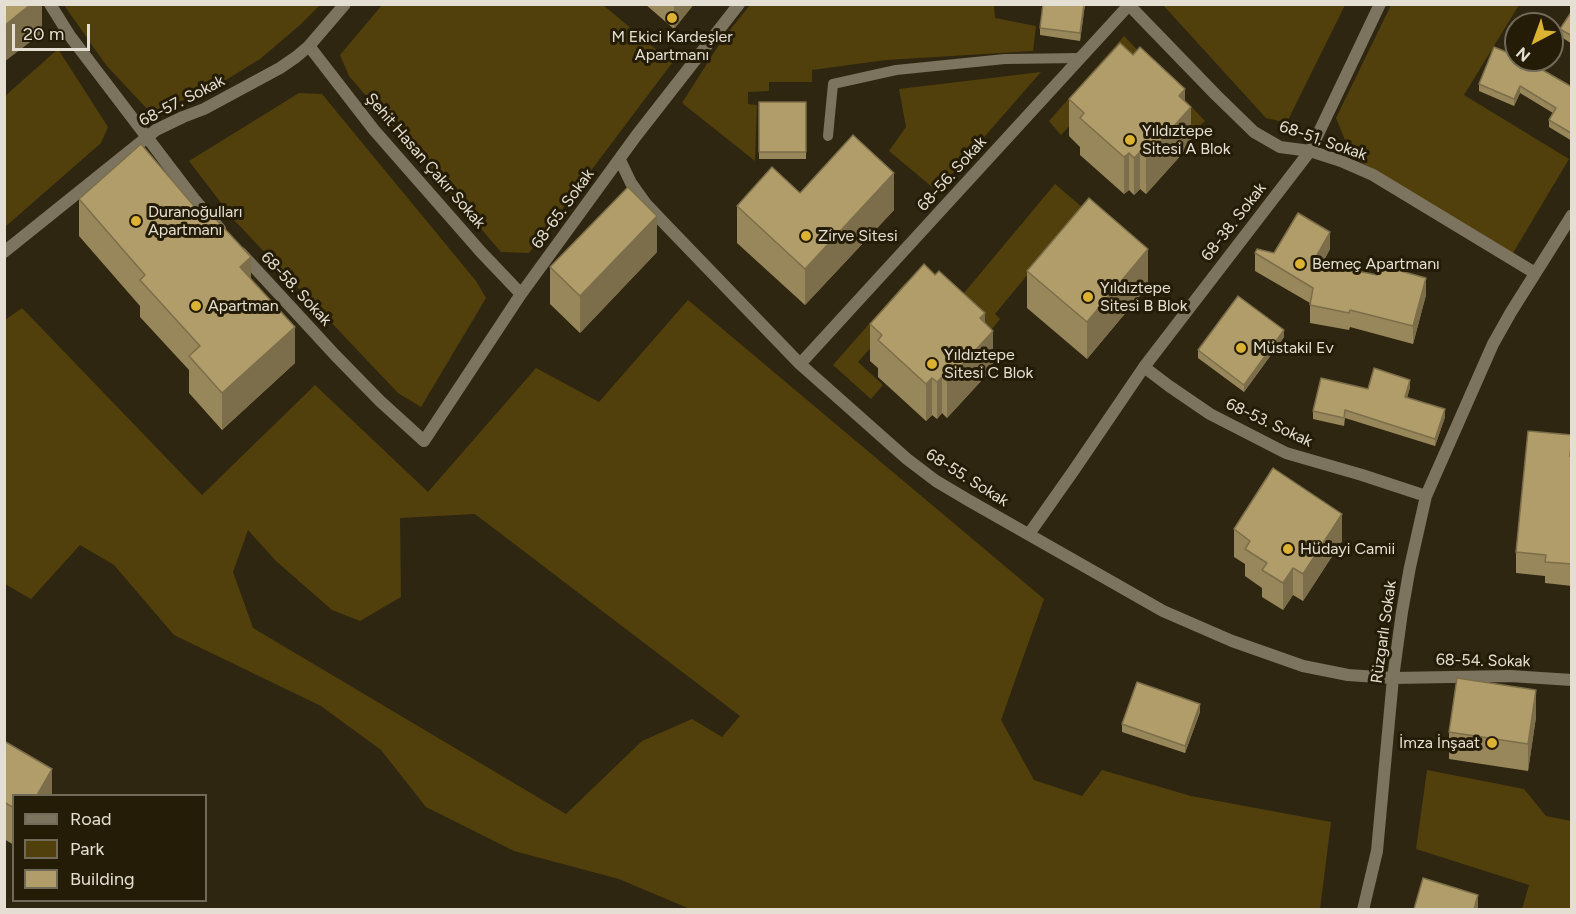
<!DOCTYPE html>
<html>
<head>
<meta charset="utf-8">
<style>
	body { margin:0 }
	#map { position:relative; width:1576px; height:914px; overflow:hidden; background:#2e2610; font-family:Figtree,sans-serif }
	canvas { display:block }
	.frame { position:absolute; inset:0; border:6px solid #e4dfd2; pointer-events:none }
	.legend { position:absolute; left:12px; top:794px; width:195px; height:108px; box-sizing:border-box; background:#251c07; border:2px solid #716a58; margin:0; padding:8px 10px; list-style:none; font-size:18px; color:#e4dfd2 }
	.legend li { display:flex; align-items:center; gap:12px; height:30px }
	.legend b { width:30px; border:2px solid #716a58 }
	.north { position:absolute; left:1504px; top:12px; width:60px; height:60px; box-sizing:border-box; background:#251c07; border:2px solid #716a58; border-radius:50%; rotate:221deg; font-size:16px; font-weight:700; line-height:24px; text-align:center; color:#e4dfd2 }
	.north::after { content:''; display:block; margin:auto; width:21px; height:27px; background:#dcb233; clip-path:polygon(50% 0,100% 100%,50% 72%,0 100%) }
	.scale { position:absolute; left:12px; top:24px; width:78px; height:27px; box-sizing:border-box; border:3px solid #e4dfd2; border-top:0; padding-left:8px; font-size:18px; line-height:21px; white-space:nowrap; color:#e4dfd2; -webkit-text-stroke:4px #251c07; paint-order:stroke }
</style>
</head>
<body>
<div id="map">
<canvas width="1576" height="914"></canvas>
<div class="frame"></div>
<ul class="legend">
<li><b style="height:8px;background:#7c745f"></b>Road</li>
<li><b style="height:16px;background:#51400c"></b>Park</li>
<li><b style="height:16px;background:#b19d69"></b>Building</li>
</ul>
<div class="north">N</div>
<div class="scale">20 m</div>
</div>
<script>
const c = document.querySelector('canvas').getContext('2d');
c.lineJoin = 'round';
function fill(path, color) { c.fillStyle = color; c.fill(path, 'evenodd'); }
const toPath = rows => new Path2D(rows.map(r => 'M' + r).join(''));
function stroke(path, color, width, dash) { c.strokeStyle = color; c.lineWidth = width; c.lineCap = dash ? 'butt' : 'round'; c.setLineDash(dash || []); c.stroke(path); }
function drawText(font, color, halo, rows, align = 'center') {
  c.font = font + ' Figtree,sans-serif'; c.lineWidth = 6; c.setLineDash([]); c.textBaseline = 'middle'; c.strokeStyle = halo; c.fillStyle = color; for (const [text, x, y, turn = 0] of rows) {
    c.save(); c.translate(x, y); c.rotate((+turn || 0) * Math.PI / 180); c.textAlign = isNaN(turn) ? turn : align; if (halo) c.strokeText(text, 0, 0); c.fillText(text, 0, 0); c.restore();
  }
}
fill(toPath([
	[602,4,672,63,529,253,501,252,349,76,340,55,382,5],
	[64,5,320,5,300,25,260,59,208,91,150,112,106,65],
	[750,5,994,5,995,18,1036,26,1033,51,886,60,812,70,812,82,769,82,769,91,748,92,748,104,757,105,755,161,682,103,722,40],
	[1163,5,1345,5,1288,120,1279,121,1266,118],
	[1391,5,1519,5,1464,95,1569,159,1513,253,1352,157,1336,118],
	[1124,36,1205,121,1195,130,1125,67,1061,135,1049,121],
	[58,49,108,127,101,143,5,227,5,96],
	[1041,72,937,191,889,151,906,127,899,89],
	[299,93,322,94,476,281,486,298,421,407,398,393,235,221,189,161],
	[1055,184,1083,208,995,314,1000,319,988,334,954,305],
	[905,283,917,295,858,362,883,385,871,399,833,365],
	[688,300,1044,599,1001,720,1034,780,1082,796,1102,770,1191,796,1331,822,1320,909,690,909,619,879,514,851,426,807,381,750,321,706,174,635,114,565,80,545,31,599,5,584,5,320,22,308,202,495,315,385,428,492,536,368,599,402],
	[475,514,740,716,722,737,692,719,642,741,566,814,253,628,233,572,248,530,276,561,332,610,360,621,401,597,400,518],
	[1427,770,1524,789,1546,816,1571,821,1571,909,1522,909,1529,885,1416,849]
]), '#51400c');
stroke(toPath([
	[828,136,833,84,896,70,1005,59,1080,58]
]), '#7c745f', 10);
stroke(toPath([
	[50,4,70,36,194,199,220,229],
	[1128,4,1216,95,1254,132,1280,147,1310,151,1341,161,1373,175,1535,273],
	[309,46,374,130,481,252,521,294],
	[620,160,631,183,646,204,665,224,800,364,907,459,936,481,968,500,1163,611,1232,641,1303,666,1348,675,1393,678,1510,676,1572,680],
	[4,252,156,130,183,117,204,109,280,68,296,57,309,46,345,4],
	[241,253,335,355,380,401,424,441,521,294,636,136,739,4],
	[800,364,1128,6],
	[1144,367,1169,386,1210,414,1286,453,1362,475,1426,496],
	[1029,534,1074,470,1144,367,1310,151,1380,4],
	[1363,910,1377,851,1393,678,1402,612,1410,567,1426,496,1493,344,1511,312,1572,215]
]), '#7c745f', 12);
fill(toPath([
	[645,4,694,4,674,29],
	[1085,4,1080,41,1040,35,1040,28],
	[1572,11,1572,44,1560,36,1560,29],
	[1479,84,1572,87,1572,141,1549,127,1549,120,1553,113,1520,93,1514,106,1479,91],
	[1069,99,1185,102,1191,144,1146,194,1140,189,1134,195,1129,190,1124,194,1080,155,1080,147,1069,136],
	[759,102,806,102,806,159,759,159],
	[800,193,894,210,805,305,737,243,737,206],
	[79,199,206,220,251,279,295,363,222,430,189,393,189,370,140,317,140,306,79,236],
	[1330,249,1322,264,1426,295,1413,344,1350,327,1349,330,1310,323,1310,303,1255,271,1255,253,1274,253],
	[657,252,580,333,550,304,550,267],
	[1027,271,1148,286,1087,359,1027,308],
	[985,323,993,368,947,418,942,413,937,419,932,415,926,421,878,377,878,368,870,361,870,324],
	[1284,337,1244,392,1198,358,1198,350],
	[1410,387,1407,398,1445,417,1435,446,1345,418,1344,426,1313,419,1313,411,1368,389],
	[1572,435,1572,586,1545,583,1545,576,1516,573,1516,552],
	[1234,529,1342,541,1303,601,1293,595,1283,610,1262,597,1262,588,1245,576,1245,564,1234,557],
	[1200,712,1185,753,1122,732,1122,724],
	[1536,717,1528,771,1449,759,1449,732],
	[4,741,52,795,14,795,14,845,4,839]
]), '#98875a');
fill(toPath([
	[31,4,42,4,42,33,4,62,4,26],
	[674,4,694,4,674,29],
	[1084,4,1085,4,1080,41,1080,33],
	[1520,86,1520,93,1514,106,1514,99],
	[1185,89,1185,114,1191,107,1191,144,1146,194,1146,157,1179,96],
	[1140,152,1140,189,1134,195,1134,158],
	[1129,153,1129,190,1124,194,1124,157],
	[894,173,894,210,805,305,805,269],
	[657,216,657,252,580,333,580,296],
	[1330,232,1330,249,1313,279,1313,262],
	[1148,249,1148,286,1087,359,1087,322],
	[251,257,251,294,240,267],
	[1426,278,1426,295,1413,344,1413,326],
	[985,313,985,340,993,331,993,368,947,418,947,381,980,318],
	[295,327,295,363,222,430,222,393],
	[1284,330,1284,337,1244,392,1244,385],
	[942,377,942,413,937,419,937,382],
	[932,378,932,415,926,421,926,384],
	[1410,380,1410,387,1405,405,1405,397],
	[1445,409,1445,417,1435,446,1435,439],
	[1342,514,1342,541,1303,601,1303,574],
	[1293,568,1293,595,1283,610,1283,583],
	[1536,690,1536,717,1528,771,1528,744],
	[1200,704,1200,712,1185,753,1185,746],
	[52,769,52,795,37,795],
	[1478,895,1478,909,1474,909]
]), '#7c6e4a');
const building = toPath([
	[4,4,31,4,4,26,4,4],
	[1043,4,1084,4,1080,33,1040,28,1043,4],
	[1572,11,1572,36,1560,29,1572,11],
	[1120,43,1133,55,1140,47,1185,89,1179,96,1191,107,1146,157,1140,152,1134,158,1129,153,1124,157,1080,118,1084,113,1069,99,1120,43],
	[1494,47,1516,56,1516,60,1527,61,1572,87,1571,133,1549,120,1556,108,1520,86,1514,99,1479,84,1494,47],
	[759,102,806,102,806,152,759,152,759,102],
	[853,135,894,173,805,269,737,206,772,167,800,193,853,135],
	[141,144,206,220,212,215,251,257,240,267,295,327,222,393,189,356,200,346,140,280,145,275,79,199,141,144],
	[628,187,657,216,580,296,550,267,628,187],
	[1089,198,1148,249,1087,322,1027,271,1089,198],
	[1298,213,1330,232,1313,262,1377,275,1379,265,1426,278,1413,326,1350,310,1349,313,1310,305,1313,288,1255,253,1257,249,1274,253,1298,213],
	[924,264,935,275,939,271,985,313,980,318,993,331,947,381,942,377,937,382,932,378,926,384,878,340,882,335,870,324,924,264],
	[1238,296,1284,330,1244,385,1198,350,1238,296],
	[1374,368,1410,380,1405,397,1445,409,1435,439,1345,410,1344,418,1313,411,1321,378,1368,389,1374,368],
	[1528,431,1572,435,1570,456,1572,457,1572,564,1545,562,1546,555,1516,552,1528,431],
	[1273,468,1342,514,1303,574,1293,568,1283,583,1262,570,1267,563,1245,549,1250,541,1234,529,1273,468],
	[1457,678,1536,690,1528,744,1449,732,1457,678],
	[1137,682,1200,704,1185,746,1122,724,1137,682],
	[4,741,52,769,37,795,14,795,14,808,4,802,4,741],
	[1423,878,1478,895,1474,909,1414,909,1423,878]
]);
fill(building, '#b19d69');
stroke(building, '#7c6e4a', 1.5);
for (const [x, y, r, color] of [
	[672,18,6,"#dcb233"],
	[1130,140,6,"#dcb233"],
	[136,221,6,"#dcb233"],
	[806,236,6,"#dcb233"],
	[1300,264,6,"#dcb233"],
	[1088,297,6,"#dcb233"],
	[196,306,6,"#dcb233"],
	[1241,348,6,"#dcb233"],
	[932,364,6,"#dcb233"],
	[1288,549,6,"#dcb233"],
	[1492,743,6,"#dcb233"]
]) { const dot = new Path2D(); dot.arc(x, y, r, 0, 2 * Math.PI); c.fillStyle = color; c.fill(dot); stroke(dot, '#251c07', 2); }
drawText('16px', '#e4dfd2', '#251c07', [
	["M Ekici Kardeşler",672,37,"center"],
	["Apartmanı",672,55,"center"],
	["Yıldıztepe",1142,131],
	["Sitesi A Blok",1142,149],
	["Duranoğulları",148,212],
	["Apartmanı",148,230],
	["Zirve Sitesi",818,236],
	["Bemeç Apartmanı",1312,264],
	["Yıldıztepe",1100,288],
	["Sitesi B Blok",1100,306],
	["Apartman",208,306],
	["Müstakil Ev",1253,348],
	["Yıldıztepe",944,355],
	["Sitesi C Blok",944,373],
	["Hüdayi Camii",1300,549],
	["İmza İnşaat",1480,743,"right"]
], 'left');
drawText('16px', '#e4dfd2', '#251c07', [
	["68-57. Sokak",182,101,-27],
	["68-51. Sokak",1323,141,19],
	["Şehit Hasan Çakır Sokak",425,161,49],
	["68-56. Sokak",952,174,-48],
	["68-65. Sokak",563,209,-54],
	["68-38. Sokak",1234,222,-52],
	["68-58. Sokak",296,289,47],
	["68-53. Sokak",1269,423,25],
	["68-55. Sokak",967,478,32],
	["Rüzgarlı Sokak",1384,632,-82],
	["68-54. Sokak",1483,661,1]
]);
</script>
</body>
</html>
